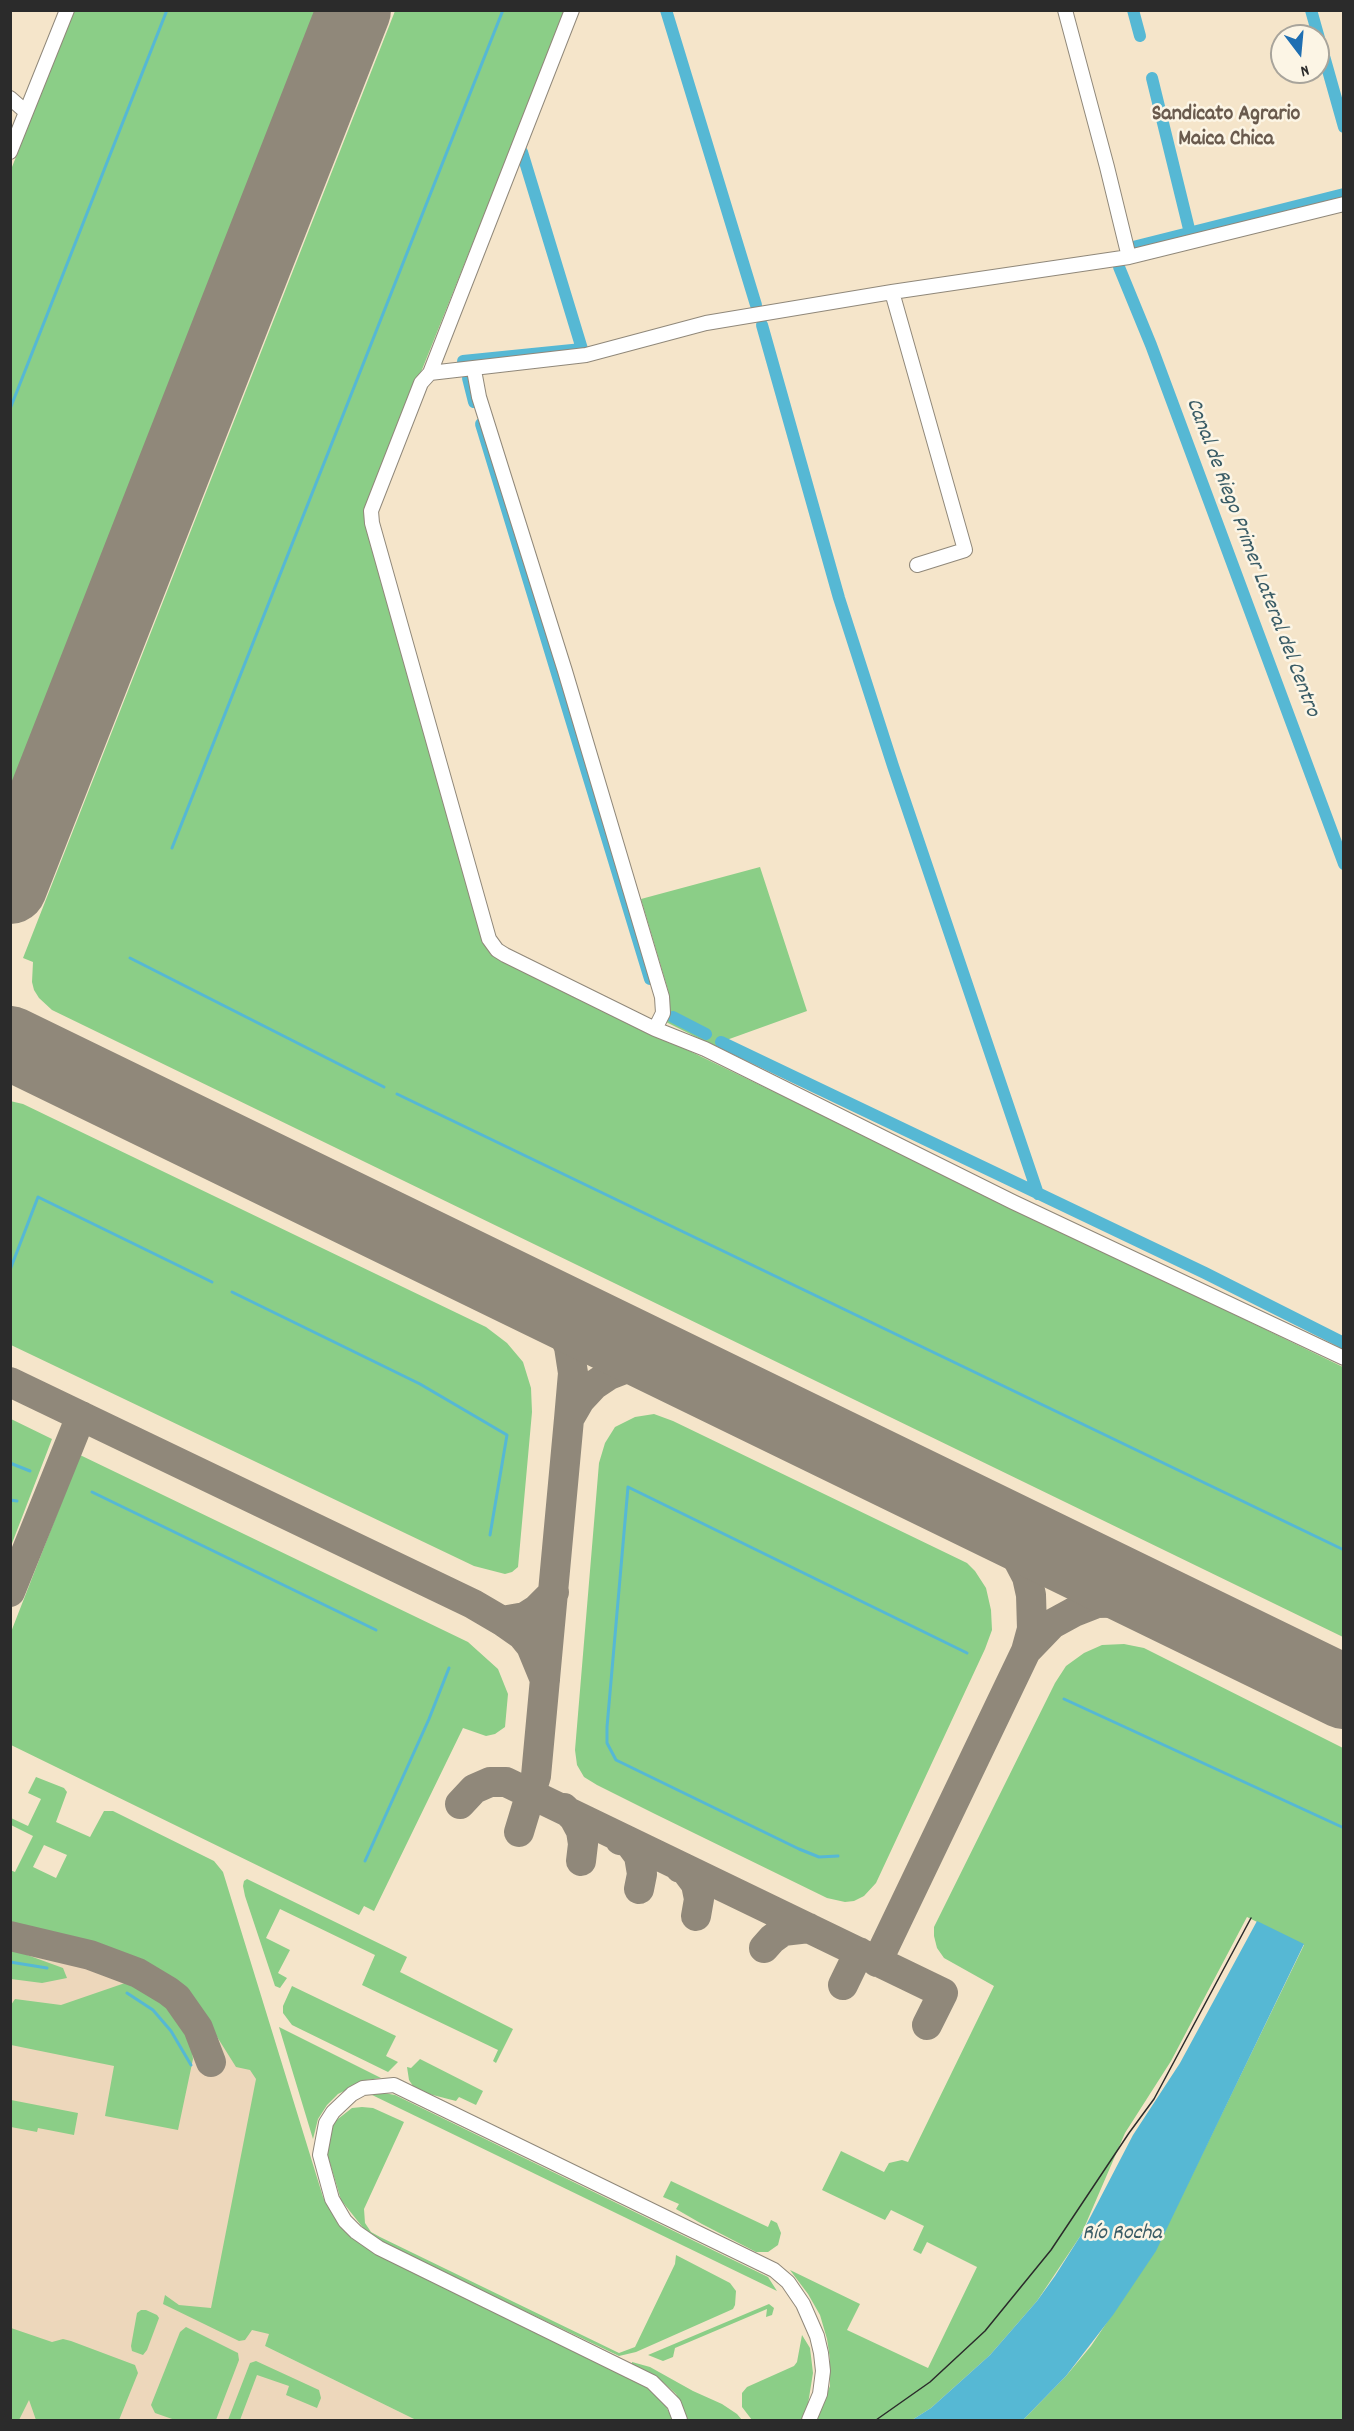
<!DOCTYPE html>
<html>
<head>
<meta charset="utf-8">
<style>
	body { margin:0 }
	#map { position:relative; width:1354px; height:2431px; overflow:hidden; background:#f5e5ca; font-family:Dekko,sans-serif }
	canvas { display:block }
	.frame { position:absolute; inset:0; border:12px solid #2b2b2b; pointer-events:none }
	.north { position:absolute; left:1270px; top:24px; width:60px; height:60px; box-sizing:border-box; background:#fcf5e5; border:2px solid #a8a49b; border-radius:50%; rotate:164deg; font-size:16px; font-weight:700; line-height:24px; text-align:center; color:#2b2b2b }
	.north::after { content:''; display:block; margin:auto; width:21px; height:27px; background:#1f6fb2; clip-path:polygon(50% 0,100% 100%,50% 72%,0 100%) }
</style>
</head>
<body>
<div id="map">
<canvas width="1354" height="2431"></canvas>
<div class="frame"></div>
<div class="north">N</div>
</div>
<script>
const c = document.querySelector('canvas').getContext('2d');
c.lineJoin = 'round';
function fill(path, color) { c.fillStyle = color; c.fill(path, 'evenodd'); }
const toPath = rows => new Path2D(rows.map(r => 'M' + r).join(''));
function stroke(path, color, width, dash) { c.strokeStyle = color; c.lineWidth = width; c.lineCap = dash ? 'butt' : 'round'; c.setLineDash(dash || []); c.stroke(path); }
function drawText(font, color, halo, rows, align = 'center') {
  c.font = font + ' Dekko,sans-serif'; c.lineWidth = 5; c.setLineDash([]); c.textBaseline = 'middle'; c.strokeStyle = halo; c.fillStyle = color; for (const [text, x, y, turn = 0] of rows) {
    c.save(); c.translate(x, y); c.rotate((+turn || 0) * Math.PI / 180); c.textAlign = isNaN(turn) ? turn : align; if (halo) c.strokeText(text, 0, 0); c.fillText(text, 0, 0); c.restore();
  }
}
fill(toPath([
	[11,1876,252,1982,321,2206,265,2346,416,2420,11,2420]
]), '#edd7bb');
fill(toPath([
	[74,11,317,11,11,793,10,172],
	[395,11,566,11,366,509,365,520,485,944,491,955,1343,1367,1343,1637,52,1010,39,998,34,990,32,982,33,962,23,958],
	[760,867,807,1011,721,1042,716,1047,666,1022,670,1005,668,990,641,899],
	[10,1101,23,1104,486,1327,507,1343,523,1362,531,1388,532,1412,518,1567,512,1572,505,1574,474,1566,11,1345],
	[654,1414,673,1421,967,1563,975,1571,986,1588,991,1610,992,1630,985,1649,876,1883,864,1896,854,1901,845,1902,827,1898,655,1814,597,1785,584,1777,577,1765,575,1750,599,1463,605,1443,615,1427,635,1417],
	[11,1419,52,1439,11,1546],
	[80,1455,468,1642,498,1669,508,1694,505,1727,495,1734,486,1736,463,1728,374,1911,364,1906,359,1915,11,1745,11,1632],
	[1124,1644,1144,1648,1343,1748,1343,2420,1023,2420,1066,2376,1091,2346,1155,2251,1304,1945,1247,1917,1171,2061,1125,2133,1081,2235,1037,2301,990,2355,931,2408,912,2420,816,2420,830,2386,830,2359,827,2339,820,2315,808,2294,790,2270,860,2304,847,2330,928,2368,977,2267,927,2242,921,2254,913,2250,924,2226,891,2210,885,2220,822,2190,841,2151,884,2172,889,2163,902,2160,908,2162,994,1986,944,1958,937,1948,934,1936,934,1927,1055,1683,1066,1666,1084,1653,1102,1645],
	[36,1777,64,1788,67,1792,56,1822,90,1837,104,1811,113,1811,214,1861,223,1872,323,2197,337,2222,353,2238,371,2250,640,2383,660,2397,674,2420,416,2420,265,2346,269,2334,252,2330,245,2340,239,2341,163,2304,165,2295,179,2305,211,2308,256,2079,250,2070,236,2067,192,1997,155,1968,112,1949,11,1922,10,1870,15,1872,33,1836,11,1825,11,1818,28,1826,41,1799,28,1793],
	[44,1845,67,1855,56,1878,33,1867],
	[247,1879,407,1957,400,1972,513,2029,496,2063,493,2061,498,2050,362,1985,375,1955,280,1909,266,1938,290,1950,278,1973,287,1978,280,1988,275,1986,245,1896,243,1886,244,1881],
	[11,1951,19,1952,63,1968,67,1978,42,1983,11,1979],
	[125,1983,144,1989,169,2010,190,2038,193,2059,178,2130,105,2116,114,2066,11,2045,11,2005,15,1999,61,2005],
	[292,1986,396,2036,386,2056,398,2062,388,2072,292,2025,283,2013,283,2006],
	[279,2027,381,2078,366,2080,338,2094,327,2105,318,2119,313,2139],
	[420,2059,483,2091,476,2105,459,2097,456,2101,425,2093,413,2086,409,2080,407,2067,411,2068],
	[384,2093,395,2095,768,2277,777,2291,370,2094],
	[11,2100,78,2113,74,2135,38,2128,37,2132,11,2127],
	[362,2107,373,2108,404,2122,364,2209,365,2223,371,2232,380,2237,619,2353,635,2347,675,2264,676,2255,730,2283,736,2291,735,2305,733,2309,636,2352,619,2356,382,2243,364,2229,341,2200,327,2153,328,2136,334,2122,352,2108],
	[671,2181,768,2227,771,2220,777,2223,781,2233,778,2245,768,2252,756,2252,702,2224,676,2209,679,2204,663,2197],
	[769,2304,774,2308,772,2315,766,2317,767,2309,675,2348,673,2357,663,2361,648,2355],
	[141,2310,146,2310,157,2315,159,2318,147,2350,143,2355,132,2351,131,2346,137,2313],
	[186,2327,238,2353,239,2360,216,2420,175,2420,155,2413,151,2405,180,2332],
	[11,2328,52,2342,63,2339,71,2341,135,2365,138,2373,119,2420,36,2420,29,2400,19,2420,11,2420],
	[802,2335,810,2348,813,2373,808,2404,801,2420,752,2420,742,2407,742,2393,747,2387,794,2366,797,2362],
	[256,2361,319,2390,321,2398,317,2408,286,2395,289,2386,257,2375,240,2420,228,2420,250,2363],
	[632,2362,650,2367,693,2391,722,2404,737,2414,742,2420,688,2420,676,2394,664,2383,632,2365]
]), '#8bce87');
fill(toPath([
	[1257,1921,1304,1944,1156,2251,1113,2315,1066,2376,1023,2420,912,2420,931,2408,990,2355,1037,2301,1055,2276,1081,2235,1133,2135,1180,2063]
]), '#56b8d4');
stroke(toPath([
	[10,409,167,10],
	[172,848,503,10],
	[130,958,384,1087],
	[397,1094,1344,1550],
	[10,1270,38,1197,212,1282],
	[232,1292,420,1384,507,1435,490,1535],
	[10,1463,30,1471],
	[92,1492,376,1630],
	[10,1500,17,1501],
	[1064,1699,1344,1828],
	[838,1856,819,1857,799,1849,616,1760,607,1743,607,1727,628,1487,967,1653],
	[365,1861,429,1719,449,1668],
	[10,1962,47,1968],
	[127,1993,153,2010,171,2031,191,2065]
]), '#56b8d4', 3);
stroke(toPath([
	[666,10,756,305],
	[1133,10,1140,36],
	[1311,10,1344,127],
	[1152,78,1190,233],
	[1133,247,1344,194],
	[1119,267,1151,345,1344,864],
	[762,325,839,598,893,766,1038,1194],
	[463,361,582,349,522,152],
	[468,378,474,402],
	[481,424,650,979],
	[673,1017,706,1034],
	[721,1042,1205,1273,1344,1343]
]), '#56b8d4', 12);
stroke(toPath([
	[10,1051,31,1053],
	[523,1293,562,1330,569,1347,573,1373,569,1419,580,1400,594,1385,609,1375,627,1368,645,1366,661,1366,687,1372],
	[10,1382,473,1604,502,1621],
	[982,1516,1016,1556,1027,1577,1031,1595,1032,1629,1026,1651,1052,1624,1074,1612,1097,1603,1146,1602,1176,1610],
	[10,1592,81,1416],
	[545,1680,531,1646,522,1635,502,1621,525,1617,536,1610,554,1592],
	[460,1804,474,1789,490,1782,506,1782,943,1993,927,2025],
	[564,1808,574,1818,581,1831,583,1844,581,1861],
	[519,1832,536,1776,569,1419],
	[620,1840,628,1841,639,1856,642,1874,639,1889],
	[680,1868,684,1868,696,1884,699,1899,696,1916],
	[10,1936,90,1955,138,1973,168,1991,177,1998,198,2028,211,2062],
	[764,1948,772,1939,783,1931,809,1928],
	[877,1962,1026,1651],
	[843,1985,859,1952]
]), '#90887a', 30);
stroke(toPath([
	[10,887,354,10],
	[10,1043,1344,1692]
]), '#90887a', 74);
const minor = toPath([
	[572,10,430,373,421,383,371,511,372,523,489,939,497,950,505,955,655,1029,705,1049,1013,1202,1344,1358],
	[1065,10,1107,167,1129,257],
	[10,98,26,112],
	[10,152,67,10],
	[892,292,965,550,917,565],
	[474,370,479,397,565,671,662,997,663,1013,655,1029],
	[430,373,586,355,706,323,892,292,1129,257,1344,204],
	[680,2420,674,2404,652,2382,379,2248,356,2232,345,2221,332,2199,320,2155,326,2123,333,2112,352,2094,363,2088,394,2085,774,2270,788,2282,803,2304,817,2336,821,2353,823,2371,820,2394,809,2420]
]);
stroke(minor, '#90887a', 16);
stroke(minor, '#fff', 14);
stroke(toPath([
	[876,2420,930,2382,985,2331,1051,2250,1129,2133,1154,2099,1251,1918]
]), '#2b2b2b', 1.5);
drawText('bold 22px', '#6a5b4e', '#fcf5e5', [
	["Sandicato Agrario",1226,116],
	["Maica Chica",1226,141]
]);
drawText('italic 22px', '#3a5c66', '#fcf5e5', [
	["Canal de Riego Primer Lateral del Centro",1251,558,69],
	["Río Rocha",1122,2235]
]);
</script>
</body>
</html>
